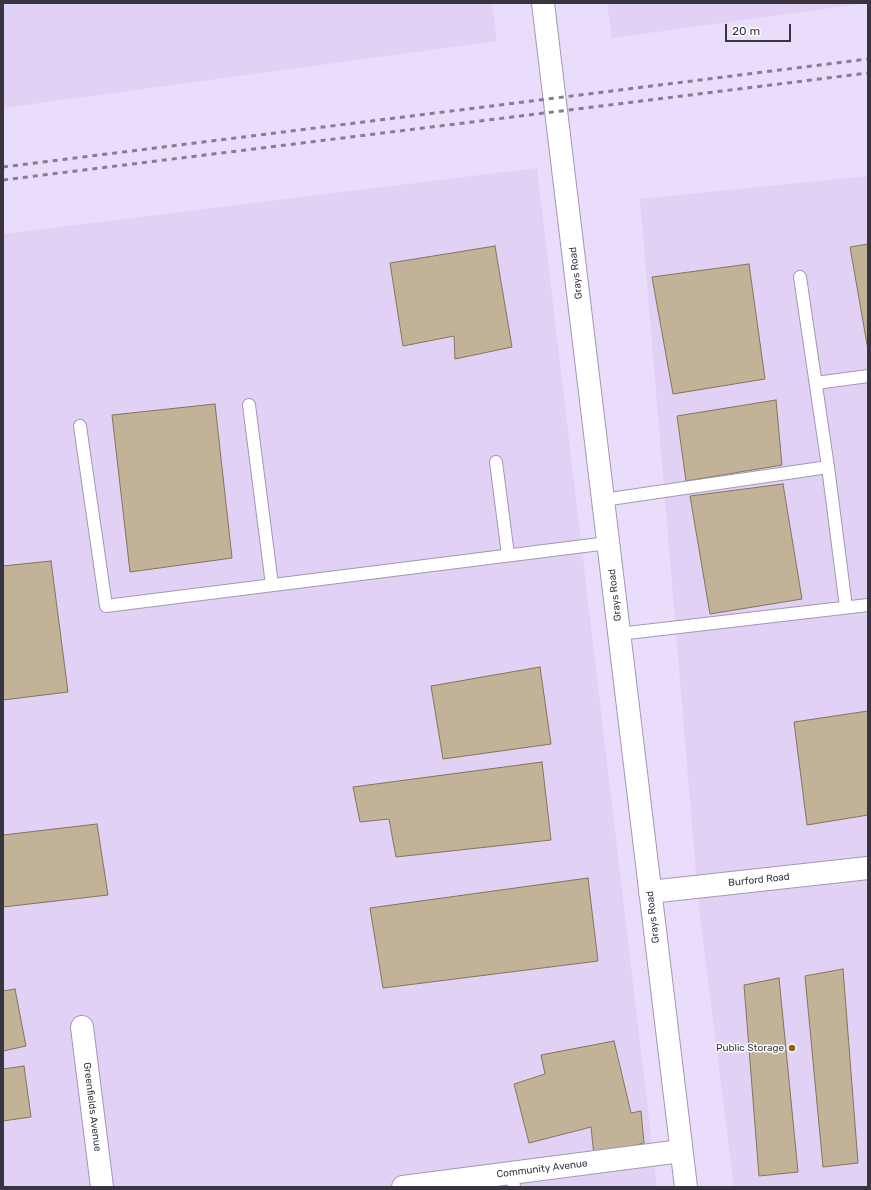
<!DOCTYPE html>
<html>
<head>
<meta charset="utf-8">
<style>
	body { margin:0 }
	#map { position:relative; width:871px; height:1190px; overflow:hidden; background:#e9ddfb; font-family:Rubik,sans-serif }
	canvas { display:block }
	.frame { position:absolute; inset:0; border:4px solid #393540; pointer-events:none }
	.scale { position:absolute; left:725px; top:24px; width:66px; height:18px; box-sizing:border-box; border:2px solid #393540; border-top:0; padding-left:5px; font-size:12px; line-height:14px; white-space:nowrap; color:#393540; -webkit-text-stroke:3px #fff; paint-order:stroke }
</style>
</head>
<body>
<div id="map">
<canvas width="871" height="1190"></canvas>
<div class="frame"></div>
<div class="scale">20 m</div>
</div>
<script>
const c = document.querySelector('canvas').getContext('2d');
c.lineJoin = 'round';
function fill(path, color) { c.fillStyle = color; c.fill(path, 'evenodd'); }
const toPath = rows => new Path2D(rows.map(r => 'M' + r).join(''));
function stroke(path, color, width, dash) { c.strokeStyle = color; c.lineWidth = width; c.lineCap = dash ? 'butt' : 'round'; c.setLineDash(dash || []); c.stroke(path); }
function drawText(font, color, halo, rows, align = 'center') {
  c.font = font + ' Rubik,sans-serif'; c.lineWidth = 3; c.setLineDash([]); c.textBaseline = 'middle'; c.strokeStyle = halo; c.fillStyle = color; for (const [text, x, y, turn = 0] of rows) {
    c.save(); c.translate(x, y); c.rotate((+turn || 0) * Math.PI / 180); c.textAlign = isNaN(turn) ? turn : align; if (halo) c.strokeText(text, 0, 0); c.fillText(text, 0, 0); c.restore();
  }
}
fill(toPath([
	[3,3,492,3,497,41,3,108],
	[607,3,868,3,612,38],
	[537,168,657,1187,3,1187,3,234],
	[868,176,868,1187,734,1187,699,909,640,199]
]), '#e0d1f5');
const building = toPath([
	[868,244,868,350,850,247,868,244],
	[495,246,512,347,455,359,454,336,403,346,390,263,495,246],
	[749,264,765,379,673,394,652,277,749,264],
	[776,400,782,465,686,481,677,416,776,400],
	[215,404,232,558,130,572,112,415,215,404],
	[783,484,802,599,710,614,690,496,783,484],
	[51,561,68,692,3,700,3,566,51,561],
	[540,667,551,744,443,759,431,686,540,667],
	[868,711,868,815,807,825,794,722,868,711],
	[542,762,551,840,396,857,389,819,360,822,353,787,542,762],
	[97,824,108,895,3,907,3,835,97,824],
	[588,878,598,961,383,988,370,908,588,878],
	[843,969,858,1163,823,1167,805,976,843,969],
	[779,978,798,1172,759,1176,744,985,779,978],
	[15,989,26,1046,3,1051,3,991,15,989],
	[614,1041,631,1113,641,1111,644,1143,594,1156,591,1127,529,1143,514,1084,545,1074,541,1055,614,1041],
	[24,1066,31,1117,3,1121,3,1069,24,1066]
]);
fill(building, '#c2b297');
stroke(building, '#84755b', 1);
const lane = toPath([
	[816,383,868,376],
	[249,405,272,585],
	[80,426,106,606,608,543],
	[496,462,508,555],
	[828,467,846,607],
	[603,500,828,467,800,277],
	[619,634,868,605],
	[512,1173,514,1187]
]);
const street = toPath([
	[650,892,868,868],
	[82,1027,102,1187],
	[403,1187,681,1151]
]);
const secondary = toPath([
	[543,3,686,1187]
]);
stroke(lane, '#a498b4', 14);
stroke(street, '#a498b4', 24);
stroke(secondary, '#a498b4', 24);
stroke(lane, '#fff', 12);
stroke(street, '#fff', 22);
stroke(secondary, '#fff', 22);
stroke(toPath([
	[3,167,868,59],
	[3,180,868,73]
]), '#857d91', 3, [5, 5]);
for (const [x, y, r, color] of [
	[792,1048,4,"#8c6507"]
]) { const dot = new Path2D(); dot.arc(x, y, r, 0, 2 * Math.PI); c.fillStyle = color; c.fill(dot); stroke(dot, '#fff', 1.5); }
drawText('10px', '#393540', '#fff', [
	["Grays Road",576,273,-97],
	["Grays Road",615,595,-97],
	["Burford Road",759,880,-6],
	["Grays Road",653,917,-97],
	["Greenfields Avenue",92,1107,83],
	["Community Avenue",542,1169,-7]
]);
drawText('10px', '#393540', '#fff', [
	["Public Storage",784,1048]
], 'right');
</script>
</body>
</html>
